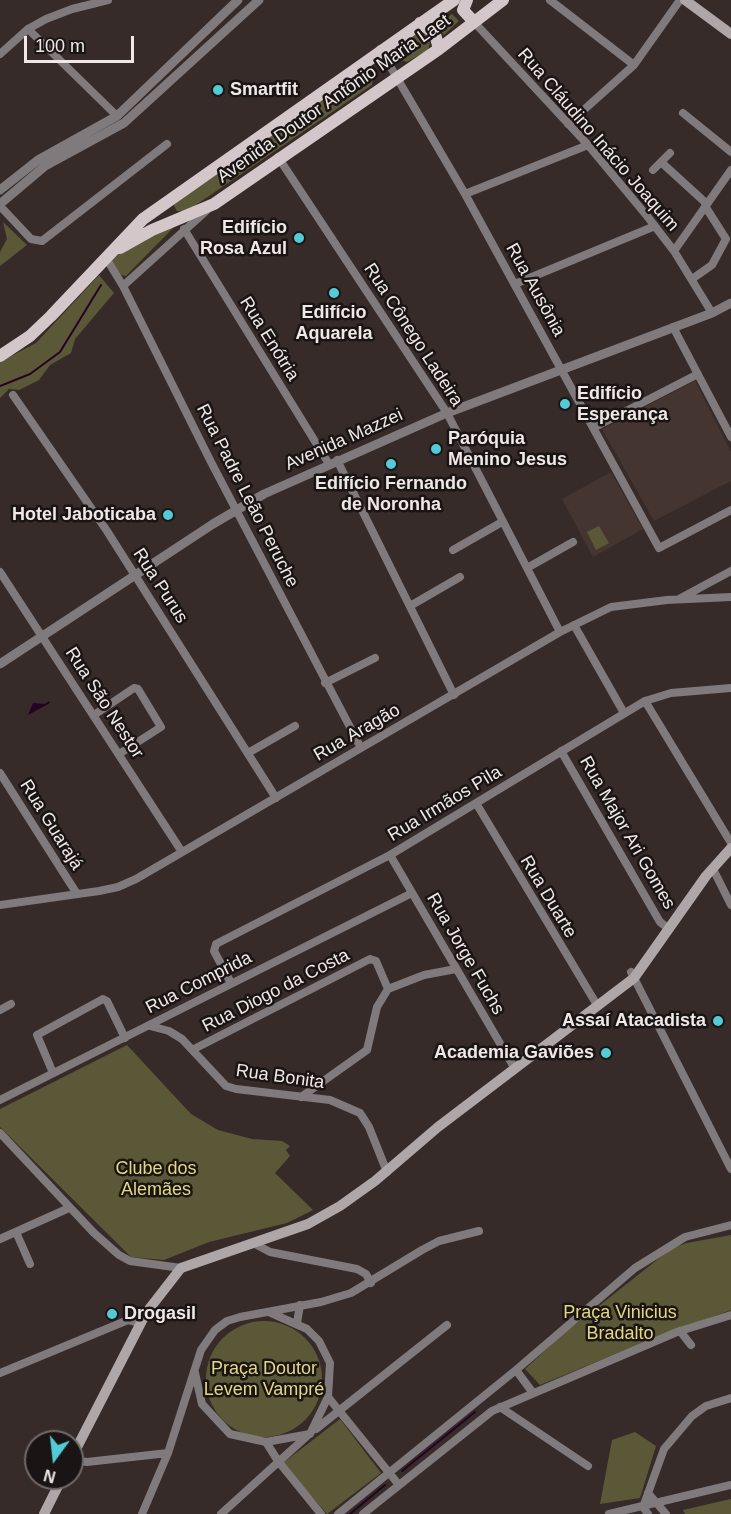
<!DOCTYPE html>
<html>
<head>
<meta charset="utf-8">
<style>
	body { margin:0 }
	#map { position:relative; width:731px; height:1514px; overflow:hidden; background:#362b28; font-family:Helvetica,sans-serif }
	canvas { display:block }
	.north { position:absolute; left:24px; top:1430px; width:60px; height:60px; box-sizing:border-box; background:#1a1514; border:2px solid #6f6968; border-radius:50%; rotate:195deg; font-size:16px; font-weight:700; line-height:24px; text-align:center; color:#efe8e6 }
	.north::after { content:''; display:block; margin:auto; width:21px; height:27px; background:#52cbd7; clip-path:polygon(50% 0,100% 100%,50% 72%,0 100%) }
	.scale { position:absolute; left:24px; top:36px; width:110px; height:27px; box-sizing:border-box; border:3px solid #efe8e6; border-top:0; padding-left:8px; font-size:18px; line-height:21px; white-space:nowrap; color:#efe8e6; -webkit-text-stroke:4px #1a1514; paint-order:stroke }
</style>
</head>
<body>
<div id="map">
<canvas width="731" height="1514"></canvas>
<div class="north">N</div>
<div class="scale">100 m</div>
</div>
<script>
const c = document.querySelector('canvas').getContext('2d');
c.lineJoin = 'round';
function fill(path, color) { c.fillStyle = color; c.fill(path, 'evenodd'); }
const toPath = rows => new Path2D(rows.map(r => 'M' + r).join(''));
function stroke(path, color, width, dash) { c.strokeStyle = color; c.lineWidth = width; c.lineCap = dash ? 'butt' : 'round'; c.setLineDash(dash || []); c.stroke(path); }
function drawText(font, color, halo, rows, align = 'center') {
  c.font = font + ' Helvetica,sans-serif'; c.lineWidth = 5; c.setLineDash([]); c.textBaseline = 'middle'; c.strokeStyle = halo; c.fillStyle = color; for (const [text, x, y, turn = 0] of rows) {
    c.save(); c.translate(x, y); c.rotate((+turn || 0) * Math.PI / 180); c.textAlign = isNaN(turn) ? turn : align; if (halo) c.strokeText(text, 0, 0); c.fillText(text, 0, 0); c.restore();
  }
}
fill(toPath([
	[695,381,731,452,731,481,654,521,602,429],
	[611,472,643,529,593,557,562,499]
]), '#453530');
fill(toPath([
	[452,14,459,21,444,35,436,24],
	[420,33,428,36,430,43,428,50,407,62,401,60,394,50,404,40],
	[368,72,373,75,372,85,187,211,177,211,174,206,176,198,362,73],
	[3,222,27,245,0,266,0,252,7,239],
	[176,225,126,276,121,275,111,260,121,251],
	[99,275,114,293,75,339,71,353,50,365,39,380,19,390,9,389,0,398,0,362,36,343],
	[599,526,609,543,596,550,587,532],
	[127,1045,191,1114,218,1130,252,1139,282,1141,290,1146,286,1150,290,1156,275,1173,313,1210,287,1223,209,1242,164,1260,131,1257,0,1127,0,1109],
	[731,1235,731,1310,659,1336,540,1385,525,1369,561,1336,672,1248,687,1243],
	'206 1379a58 58 0 1 1 116 0a58 58 0 1 1-116 0Z',
	[340,1419,381,1473,327,1514,283,1463],
	[635,1432,656,1446,640,1498,600,1504,612,1440],
	[731,1499,731,1514,685,1514,683,1510]
]), '#5b5838');
fill(toPath([
	[49,701,50,703,28,715,33,703,45,704]
]), '#240324');
stroke(toPath([
	[0,386,30,374,60,352,101,285],
	[402,1471,475,1412],
	[350,1514,385,1485]
]), '#240324', 2);
stroke(toPath([
	[550,0,634,65],
	[474,22,588,145,647,216,674,251,712,313],
	[28,29,117,116],
	[380,49,465,194,659,548,731,510],
	[0,54,28,29,46,19,72,9,108,0],
	[683,113,731,152],
	[568,124,634,65,680,0],
	[278,157,447,413,560,632],
	[661,162,707,204],
	[653,170,670,153],
	[465,194,588,145],
	[0,206,31,239,42,241,167,144],
	[184,229,329,464],
	[674,251,731,170],
	[106,258,123,286,211,462,361,748],
	[692,279,712,265,726,239,705,206],
	[515,284,655,226],
	[123,286,206,211],
	[673,327,731,437],
	[13,395,107,531,276,798],
	[595,427,698,374],
	[337,460,454,695],
	[453,550,502,522],
	[527,568,573,542],
	[0,572,182,852],
	[679,599,731,571],
	[410,606,460,577],
	[574,625,624,713],
	[325,683,375,658],
	[645,701,731,843],
	[94,715,134,688,138,689,161,727,119,754],
	[561,751,660,922,669,929],
	[248,753,295,726],
	[0,773,77,894],
	[476,803,597,1005],
	[390,855,515,1069],
	[713,869,731,905],
	[0,905,99,891,118,887,136,879,560,632,611,607,667,600,731,597],
	[631,972,731,1169],
	[231,983,214,951,216,944,390,855,645,701,671,693,731,688],
	[0,1010,11,1004],
	[150,1026,169,1031,182,1039,226,1086,236,1089,330,1100,360,1113,369,1127,387,1172],
	[194,1049,370,959,376,961,388,989],
	[53,1073,37,1035,103,999,107,1001,125,1038],
	[301,1097,367,1050,377,1007,388,989,424,975,456,969],
	[0,1100,412,893],
	[0,1133,94,1233,119,1255,130,1261,181,1268],
	[16,1232,30,1264],
	[0,1239,69,1208],
	[255,1244,270,1252,357,1269,366,1274,371,1283],
	[297,1323,300,1305],
	[680,1331,691,1345],
	[516,1370,533,1393],
	[0,1373,128,1320,140,1323],
	[195,1373,202,1404,230,1434,266,1442,310,1434,328,1397,330,1363,319,1341,307,1329,271,1313],
	[328,1397,399,1485],
	[500,1407,588,1466],
	[316,1429,447,1325],
	[266,1442,278,1461,321,1514],
	[72,1460,87,1462,168,1453],
	[648,1493,666,1514],
	[142,1514,168,1453,201,1350,215,1330,227,1321,240,1317,321,1302,351,1293,422,1250,439,1241,479,1231],
	[221,1514,307,1436],
	[338,1514,516,1370,635,1268,685,1237,731,1225],
	[363,1514,492,1411,677,1332,731,1315],
	[609,1514,731,1485],
	[648,1514,643,1507,664,1449,692,1416,706,1406,731,1398]
]), '#807a7c', 8);
stroke(toPath([
	[0,190,38,160,117,116,238,0],
	[0,204,45,166,124,123,259,0],
	[0,664,213,524,264,494,447,413,712,313,731,303]
]), '#807a7c', 9);
stroke(toPath([
	[685,0,731,34],
	[72,1457,146,1313,181,1268,308,1224,340,1206,375,1181,438,1127,634,978,706,876,731,848],
	[44,1514,62,1478]
]), '#afa6a8', 10);
stroke(toPath([
	[467,0,463,10,474,22],
	[420,23,435,34,439,49],
	[120,248,152,230,214,204,439,49,503,0],
	[0,356,30,336,51,316,143,219,454,0]
]), '#d3c7ca', 12);
for (const [x, y, r, color] of [
	[218,90,6,"#52cbd7"],
	[299,238,6,"#52cbd7"],
	[334,293,6,"#52cbd7"],
	[565,404,6,"#52cbd7"],
	[436,449,6,"#52cbd7"],
	[391,464,6,"#52cbd7"],
	[168,515,6,"#52cbd7"],
	[718,1021,6,"#52cbd7"],
	[606,1053,6,"#52cbd7"],
	[112,1314,6,"#52cbd7"]
]) { const dot = new Path2D(); dot.arc(x, y, r, 0, 2 * Math.PI); c.fillStyle = color; c.fill(dot); stroke(dot, '#1a1514', 2); }
drawText('bold 18px', '#efe8e6', '#1a1514', [
	["Smartfit",230,90],
	["Edifício",287,228,"right"],
	["Rosa Azul",287,249,"right"],
	["Edifício",334,313,"center"],
	["Aquarela",334,334,"center"],
	["Edifício",577,394],
	["Esperança",577,415],
	["Paróquia",448,439],
	["Menino Jesus",448,460],
	["Edifício Fernando",391,484,"center"],
	["de Noronha",391,505,"center"],
	["Hotel Jaboticaba",156,515,"right"],
	["Assaí Atacadista",706,1021,"right"],
	["Academia Gaviões",594,1053,"right"],
	["Drogasil",124,1314]
], 'left');
drawText('18px', '#efe8e6', '#1a1514', [
	["Avenida Doutor Antônio Maria Laet",334,99,-35],
	["Rua Cláudino Inácio Joaquim",598,140,49],
	["Rua Ausônia",535,290,61],
	["Rua Cônego Ladeira",413,335,57],
	["Rua Enótria",269,339,58],
	["Avenida Mazzei",344,440,-24],
	["Rua Padre Leão Peruche",247,496,63],
	["Rua Purus",160,586,57],
	["Rua São Nestor",104,703,57],
	["Rua Aragão",357,733,-30],
	["Rua Irmãos Pìla",445,804,-31],
	["Rua Guarajá",51,825,58],
	["Rua Major Ari Gomes",627,833,60],
	["Rua Duarte",548,897,59],
	["Rua Jorge Fuchs",465,954,60],
	["Rua Comprida",199,983,-27],
	["Rua Diogo da Costa",276,991,-27],
	["Rua Bonita",280,1077,8]
]);
drawText('18px', '#e0d883', '#1a1514', [
	["Clube dos",156,1169],
	["Alemães",156,1190],
	["Praça Vinicius",620,1313],
	["Bradalto",620,1334],
	["Praça Doutor",264,1369],
	["Levem Vampré",264,1390]
]);
</script>
</body>
</html>
